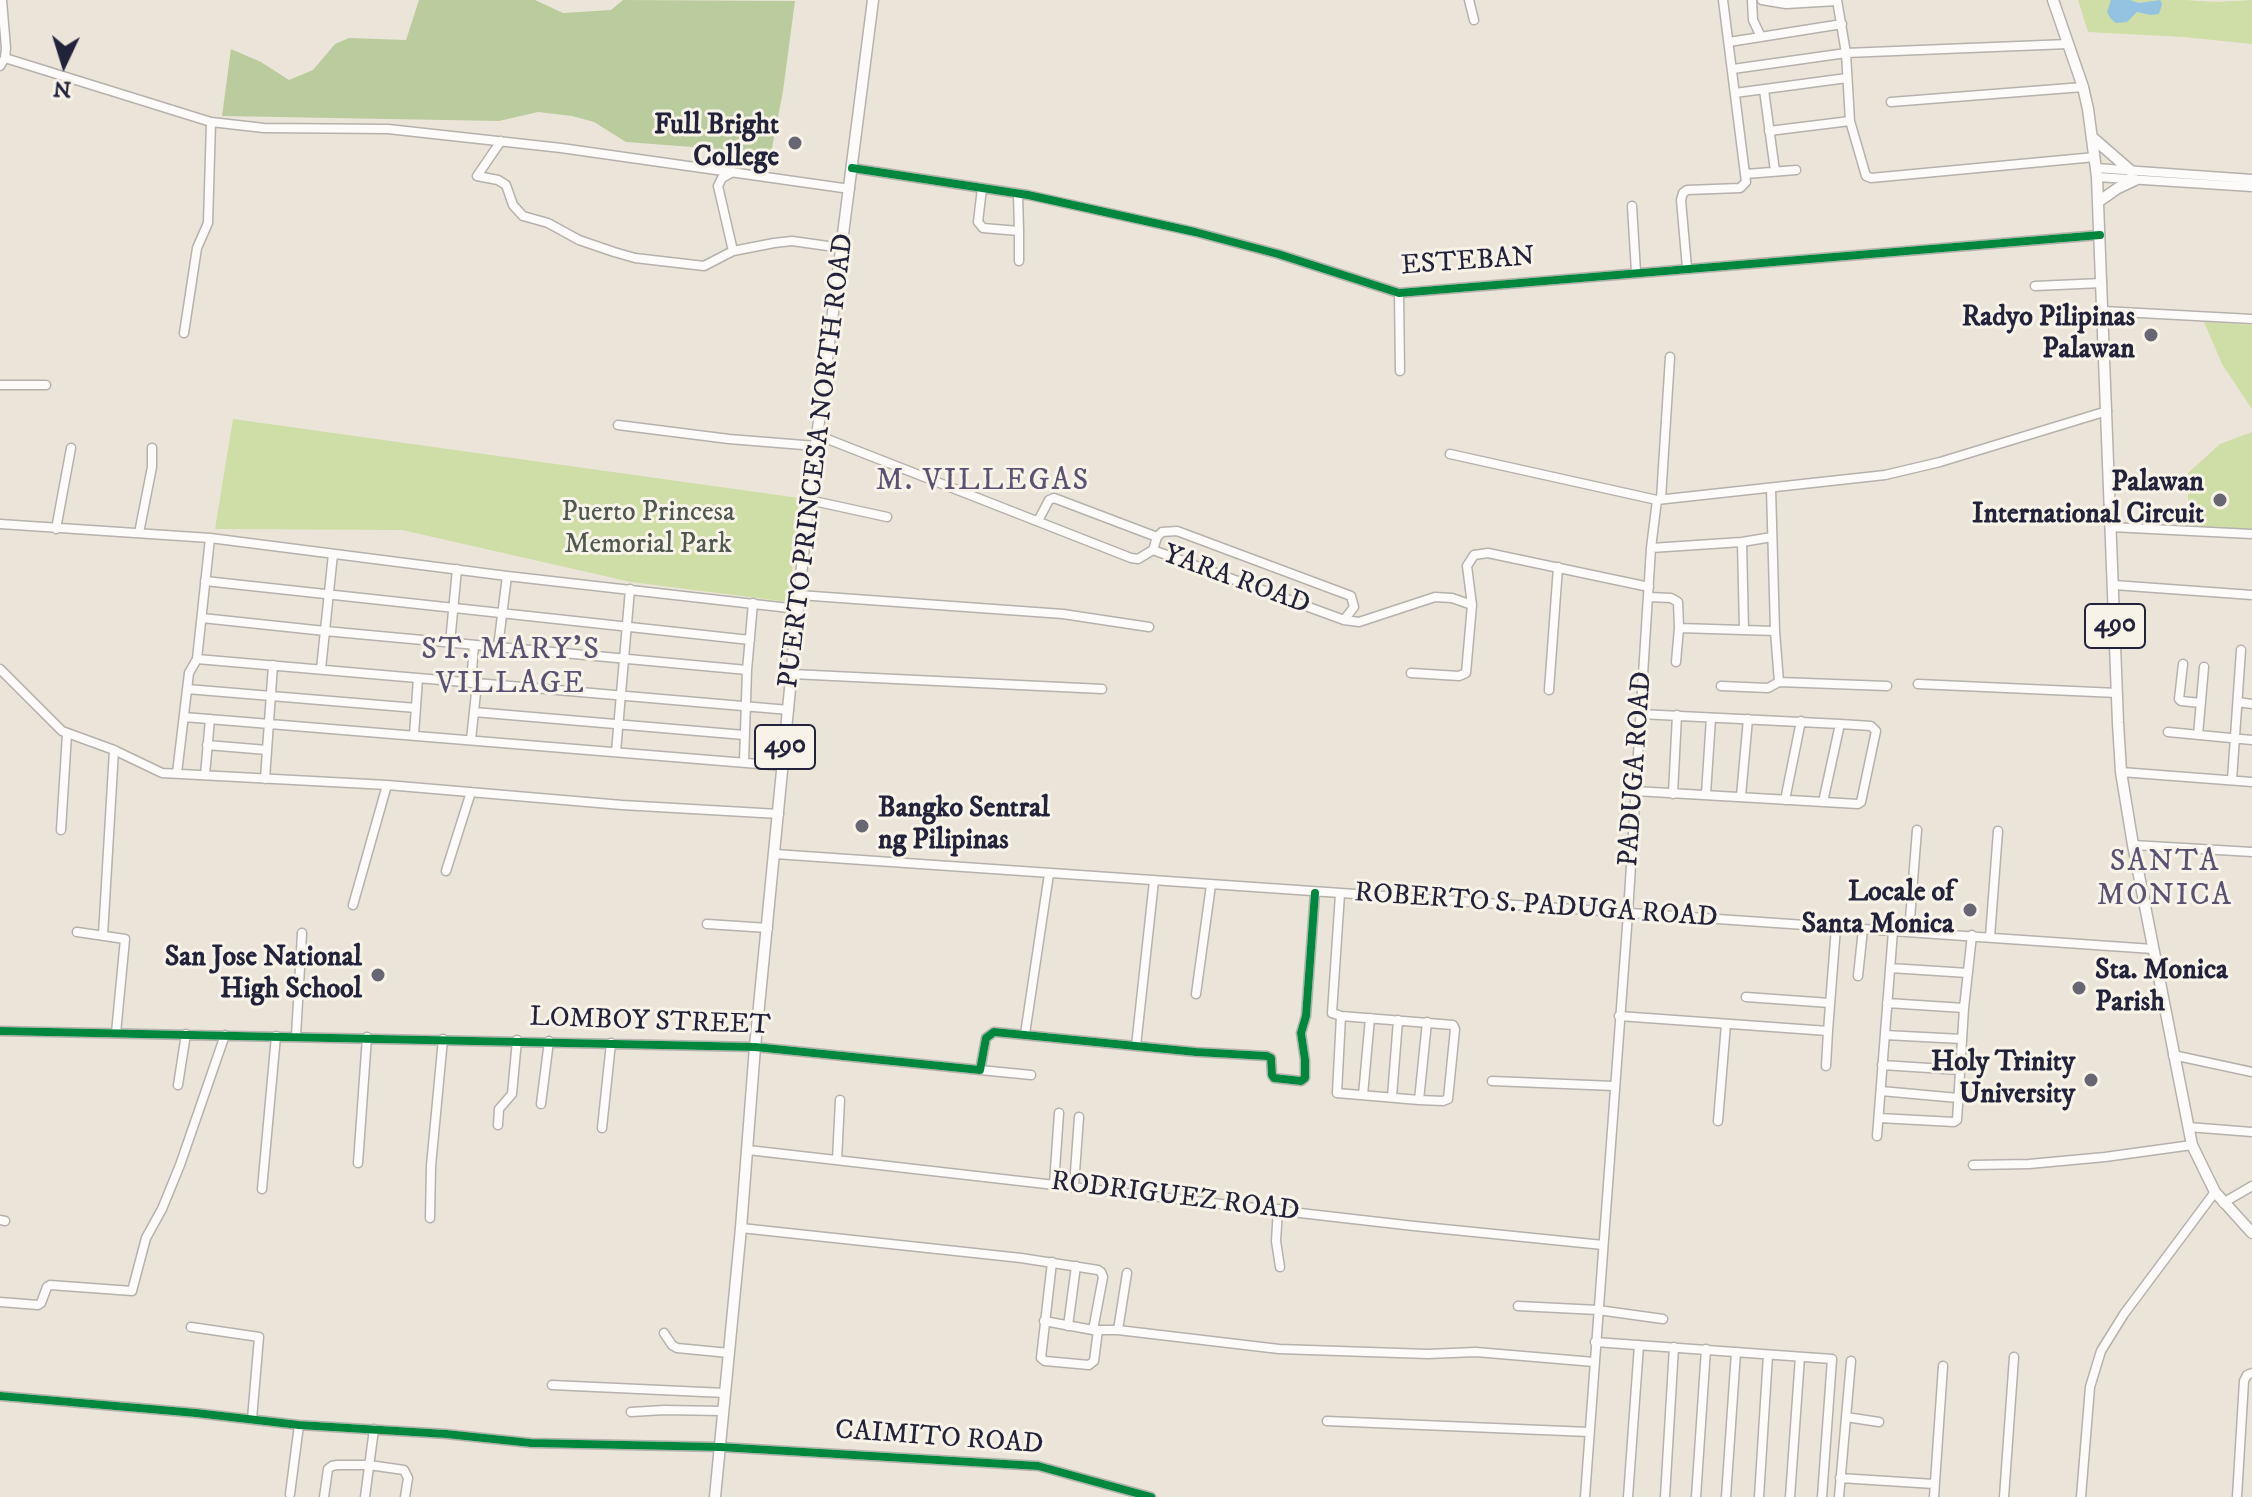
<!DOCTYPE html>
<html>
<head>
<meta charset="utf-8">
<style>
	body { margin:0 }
	#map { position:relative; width:2252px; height:1497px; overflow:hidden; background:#ebe5d9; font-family:"IM FELL DW Pica",serif }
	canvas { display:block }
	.north { position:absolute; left:24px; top:24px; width:80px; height:80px; -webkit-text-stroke:6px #f7f3e8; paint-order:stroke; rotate:184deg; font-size:22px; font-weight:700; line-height:32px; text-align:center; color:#22223b }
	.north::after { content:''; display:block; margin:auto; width:28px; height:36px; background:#22223b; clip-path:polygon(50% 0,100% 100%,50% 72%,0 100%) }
</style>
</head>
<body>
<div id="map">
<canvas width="2252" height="1497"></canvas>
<div class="north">N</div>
</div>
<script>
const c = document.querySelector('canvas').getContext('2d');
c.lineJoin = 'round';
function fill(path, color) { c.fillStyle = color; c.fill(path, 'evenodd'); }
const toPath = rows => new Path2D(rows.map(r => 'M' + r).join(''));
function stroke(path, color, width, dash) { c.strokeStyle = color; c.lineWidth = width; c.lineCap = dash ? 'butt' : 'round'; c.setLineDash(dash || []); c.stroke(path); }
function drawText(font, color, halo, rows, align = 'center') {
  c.font = font + ' "IM FELL DW Pica",serif'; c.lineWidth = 6; c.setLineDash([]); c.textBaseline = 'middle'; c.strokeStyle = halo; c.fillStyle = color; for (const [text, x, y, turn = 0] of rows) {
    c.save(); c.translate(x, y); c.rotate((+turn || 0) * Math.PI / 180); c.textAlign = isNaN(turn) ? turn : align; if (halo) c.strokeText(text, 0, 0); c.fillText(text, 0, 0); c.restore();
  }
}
fill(toPath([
	[2078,0,2185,0,2216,2,2252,0,2252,44,2184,37,2088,32],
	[2204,322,2252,325,2252,409,2222,364],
	[233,419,799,498,789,602,631,582,402,530,215,529],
	[2252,432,2252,532,2188,527,2188,473,2220,444]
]), '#cfdda6');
fill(toPath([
	[419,0,535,0,563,13,611,10,623,0,795,1,783,91,771,153,626,142,594,122,572,116,538,112,499,121,222,116,231,49,261,62,289,80,313,70,335,44,349,38,406,40]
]), '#bacc9d');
fill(toPath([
	[2111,0,2130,0,2139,3,2160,0,2162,4,2159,14,2151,15,2137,12,2127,22,2116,23,2111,19,2107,12]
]), '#94c3e1');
const minor = toPath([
	[1469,0,1474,20],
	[1752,0,1753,20,1761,37],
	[1762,0,1786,4,1837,1],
	[1837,0,1846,53,1850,121,1866,176,1871,178,2095,157],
	[1729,42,1842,24],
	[5,58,211,122,264,128,388,129,561,148,850,189],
	[0,66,5,58,6,48,2,0],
	[1733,69,1846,53,2068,44],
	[1764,90,1775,171],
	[1735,93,1847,78],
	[1891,102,2083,87],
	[1769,131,1850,121],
	[501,141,477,176,498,180,506,185,513,205,523,216,548,223,579,240,614,252,635,258,704,266,733,251,774,243,792,241,842,248],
	[852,168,1028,195,1195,232,1278,254,1399,293,2100,235],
	[2096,168,2252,179],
	[733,172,722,178,718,186,733,251],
	[1746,174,1796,170],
	[2097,177,2252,187],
	[982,188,978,222,983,228,1019,231,1018,194],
	[1632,206,1636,272],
	[1019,231,1019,261],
	[1687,268,1681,200,1683,193,1687,190,1740,188,1746,182,1723,0],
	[2035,286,2102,283],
	[1399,293,1400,371],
	[2103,311,2252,319],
	[184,333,197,248,208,223,211,122],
	[0,385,46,385],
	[618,425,729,439,816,446],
	[817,435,1131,558,1138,559,1153,550,1344,620,1359,622,1435,597,1452,598,1472,605],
	[1450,454,1657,500,1885,475,1940,462,2107,411],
	[1771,488,1775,631,1779,682,1887,686],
	[1661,499,1670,357],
	[809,500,887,517],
	[1038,521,1049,500,1054,498,1157,537],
	[0,524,210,538,507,576,798,609],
	[2111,527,2252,534],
	[56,529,71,448],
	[139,533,152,467,152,448],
	[1742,542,1744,630],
	[1651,548,1742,542,1772,537],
	[1153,550,1157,537,1162,532,1177,531,1351,596,1354,607,1344,620],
	[205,581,750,640],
	[2114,585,2252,595],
	[799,595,1063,614,1149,627],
	[1649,597,1671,598,1678,602,1679,628,1676,662],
	[202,618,325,631,747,670],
	[1679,628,1775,631],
	[450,643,457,569],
	[498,647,507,576],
	[197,659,789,710],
	[2183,664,2179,699,2181,701,2201,703],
	[0,669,62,731,114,750,162,773,387,785,622,805,779,814],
	[321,669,333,554],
	[1411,673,1459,676,1466,673,1472,605,1467,566,1474,555,1488,553,1649,587],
	[792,674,1102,689],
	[471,683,474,645],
	[1918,684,2117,693],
	[1721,686,1768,688,1779,682],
	[187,689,416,708],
	[1549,690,1558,567],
	[2238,702,2252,704],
	[474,712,744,735],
	[184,717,783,766],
	[2168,732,2252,740],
	[414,735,418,678],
	[2198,735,2204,667],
	[471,740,477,683],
	[207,745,267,750],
	[616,752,630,589],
	[744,762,747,670,753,603],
	[2121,772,2252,782],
	[177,773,189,673,197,659,210,538],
	[205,775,210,719],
	[265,779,273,665],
	[2232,780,2241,650],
	[1635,791,1858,804,1861,802,1876,731,1871,726,1840,724,1640,714],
	[1673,794,1677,715],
	[1706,794,1711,718],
	[1741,796,1748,719],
	[1785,800,1801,721],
	[1823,802,1840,724],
	[61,830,67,734],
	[2133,845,2252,852],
	[775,854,2153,949],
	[446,871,471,792],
	[1340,894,1332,1013,1341,1016,1453,1025,1455,1029,1448,1099,1443,1101,1419,1100,1337,1093,1341,1016],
	[353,905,387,785],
	[707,924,768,928],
	[77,932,125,939,116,1033],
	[1909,932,1917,830],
	[103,935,114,750],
	[1990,937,1998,831],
	[1890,968,1968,973],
	[1858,976,1863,929],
	[1196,994,1211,885],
	[1746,997,1830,1003],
	[1887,1003,1964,1008],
	[1619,1016,1828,1031,1836,927],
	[0,1031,755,1047,980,1070,986,1038,994,1032,1196,1052,1267,1056,1271,1058,1272,1075,1274,1078,1301,1081,1305,1078,1305,1060,1301,1033,1306,1016,1315,893],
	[1025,1034,1049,874],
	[1885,1035,1962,1039],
	[296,1036,302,933],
	[1136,1046,1154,881],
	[2173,1055,2252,1072],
	[1882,1065,1960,1070],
	[1826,1066,1828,1031],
	[980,1070,1031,1075],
	[1492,1081,1614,1086],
	[178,1085,186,1034],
	[1881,1091,1958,1098],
	[1363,1095,1370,1018],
	[1392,1097,1398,1020],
	[1419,1100,1427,1022],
	[541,1104,549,1041],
	[1879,1118,1954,1122,1957,1120,1964,1008,1972,935],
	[1718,1121,1726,1024],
	[498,1125,499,1109,512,1094,517,1040],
	[2188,1127,2252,1132],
	[602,1128,611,1043],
	[1877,1136,1893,931],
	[748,1150,1414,1226,1603,1245],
	[837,1160,840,1100],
	[358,1163,367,1037],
	[1973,1165,2029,1164,2105,1157,2192,1145],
	[1054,1184,1059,1113],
	[1074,1186,1079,1117],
	[262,1189,276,1036],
	[2223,1203,2252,1186],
	[1278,1209,1276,1241,1280,1267],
	[430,1218,431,1166,443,1039],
	[0,1220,5,1221],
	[741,1228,1021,1258,1098,1270,1101,1272,1103,1277,1093,1330],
	[1052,1262,1041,1358,1045,1361,1089,1365,1094,1361,1098,1330],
	[0,1302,38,1305,41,1303,47,1287,50,1285,132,1291,146,1238,162,1209,180,1165,225,1035],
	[1518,1306,1598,1310,1663,1319],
	[1044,1321,1093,1330,1118,1330,1279,1349,1428,1354,1476,1352,1594,1362],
	[1068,1326,1076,1266],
	[191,1327,259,1337,252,1419],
	[1118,1330,1127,1273],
	[664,1333,672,1345,677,1348,729,1353],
	[1595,1342,1832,1359,1822,1497],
	[552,1385,725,1393],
	[0,1396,196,1413,299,1425,446,1434,531,1443,720,1447,1038,1466,1151,1497],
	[631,1412,664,1410,723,1411],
	[1846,1417,1879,1422],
	[1327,1421,1589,1432],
	[1840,1478,1934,1484],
	[290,1494,299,1425],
	[324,1497,328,1469,332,1466,337,1465,369,1465,404,1470,408,1478,405,1497],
	[365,1497,374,1429],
	[1585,1497,1628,913,1651,548,1657,500],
	[1628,1497,1639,1345],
	[1665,1497,1674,1347],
	[1696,1497,1706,1349],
	[1726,1497,1736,1352],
	[1759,1497,1768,1355],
	[1790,1497,1800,1357],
	[1839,1497,1851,1361],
	[1934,1497,1943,1366],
	[2004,1497,2014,1357],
	[2081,1497,2090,1387,2101,1351,2124,1314,2215,1192],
	[2237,1497,2244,1381,2247,1375,2252,1373]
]);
const major = toPath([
	[2053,0,2083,87,2088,109,2097,177,2118,723,2121,772,2133,845,2192,1145,2215,1192,2252,1233],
	[2093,138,2131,171],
	[2098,202,2118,188,2135,180],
	[715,1497,741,1228,755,1047,807,515,873,0]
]);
stroke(minor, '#b5b1ac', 11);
stroke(major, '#b5b1ac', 13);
stroke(minor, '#fcfbf9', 8);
stroke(major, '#fcfbf9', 10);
stroke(toPath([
	[852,168,1028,195,1195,232,1278,254,1399,293,2100,235],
	[0,1031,755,1047,980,1070,986,1038,994,1032,1196,1052,1267,1056,1271,1058,1272,1075,1274,1078,1301,1081,1305,1078,1305,1060,1301,1033,1306,1016,1315,893],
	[0,1396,196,1413,299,1425,446,1434,531,1443,720,1447,1038,1466,1151,1497]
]), '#00873e', 8);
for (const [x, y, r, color] of [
	[795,143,8,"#686672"],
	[2151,335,8,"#686672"],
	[2220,500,8,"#686672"],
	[862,826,8,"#686672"],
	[1970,910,8,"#686672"],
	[378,975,8,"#686672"],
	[2079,988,8,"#686672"],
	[2091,1080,8,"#686672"]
]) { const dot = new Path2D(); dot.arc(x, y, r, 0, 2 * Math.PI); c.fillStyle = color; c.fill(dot); stroke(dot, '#f7f3e8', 3); }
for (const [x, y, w] of [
	[2115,626,60],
	[785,747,60]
]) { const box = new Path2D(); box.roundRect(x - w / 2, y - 22, w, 44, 6); c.fillStyle = '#f7f3e8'; c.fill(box); stroke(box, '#22223b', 2); }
drawText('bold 26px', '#22223b', null, [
	["490",2115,626],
	["490",785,747]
]);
drawText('bold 28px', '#22223b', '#f7f3e8', [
	["Full Bright",779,127],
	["College",779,159],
	["Radyo Pilipinas",2135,319],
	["Palawan",2135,351],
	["Palawan",2204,484],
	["International Circuit",2204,516],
	["Bangko Sentral",878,810,"left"],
	["ng Pilipinas",878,842,"left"],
	["Locale of",1954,894],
	["Santa Monica",1954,926],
	["San Jose National",362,959],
	["High School",362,991],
	["Sta. Monica",2095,972,"left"],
	["Parish",2095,1004,"left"],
	["Holy Trinity",2075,1064],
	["University",2075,1096]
], 'right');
drawText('28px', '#22223b', '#f7f3e8', [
	["ESTEBAN",1468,263,-4],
	["PUERTO PRINCESA NORTH ROAD",818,461,-83],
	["YARA ROAD",1236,581,20],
	["PADUGA ROAD",1637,769,-86],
	["ROBERTO S. PADUGA ROAD",1536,907,4],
	["LOMBOY STREET",650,1023,2],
	["RODRIGUEZ ROAD",1175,1198,7],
	["CAIMITO ROAD",939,1439,4]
]);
drawText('28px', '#4f584f', '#f7f3e8', [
	["Puerto Princesa",648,514],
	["Memorial Park",648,546]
]);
c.letterSpacing = '2px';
drawText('30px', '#5a5273', '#f7f3e8', [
	["M. VILLEGAS",983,483],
	["ST. MARY'S",511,652],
	["VILLAGE",511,686],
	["SANTA",2165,864],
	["MONICA",2165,898]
]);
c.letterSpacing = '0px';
</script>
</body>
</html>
